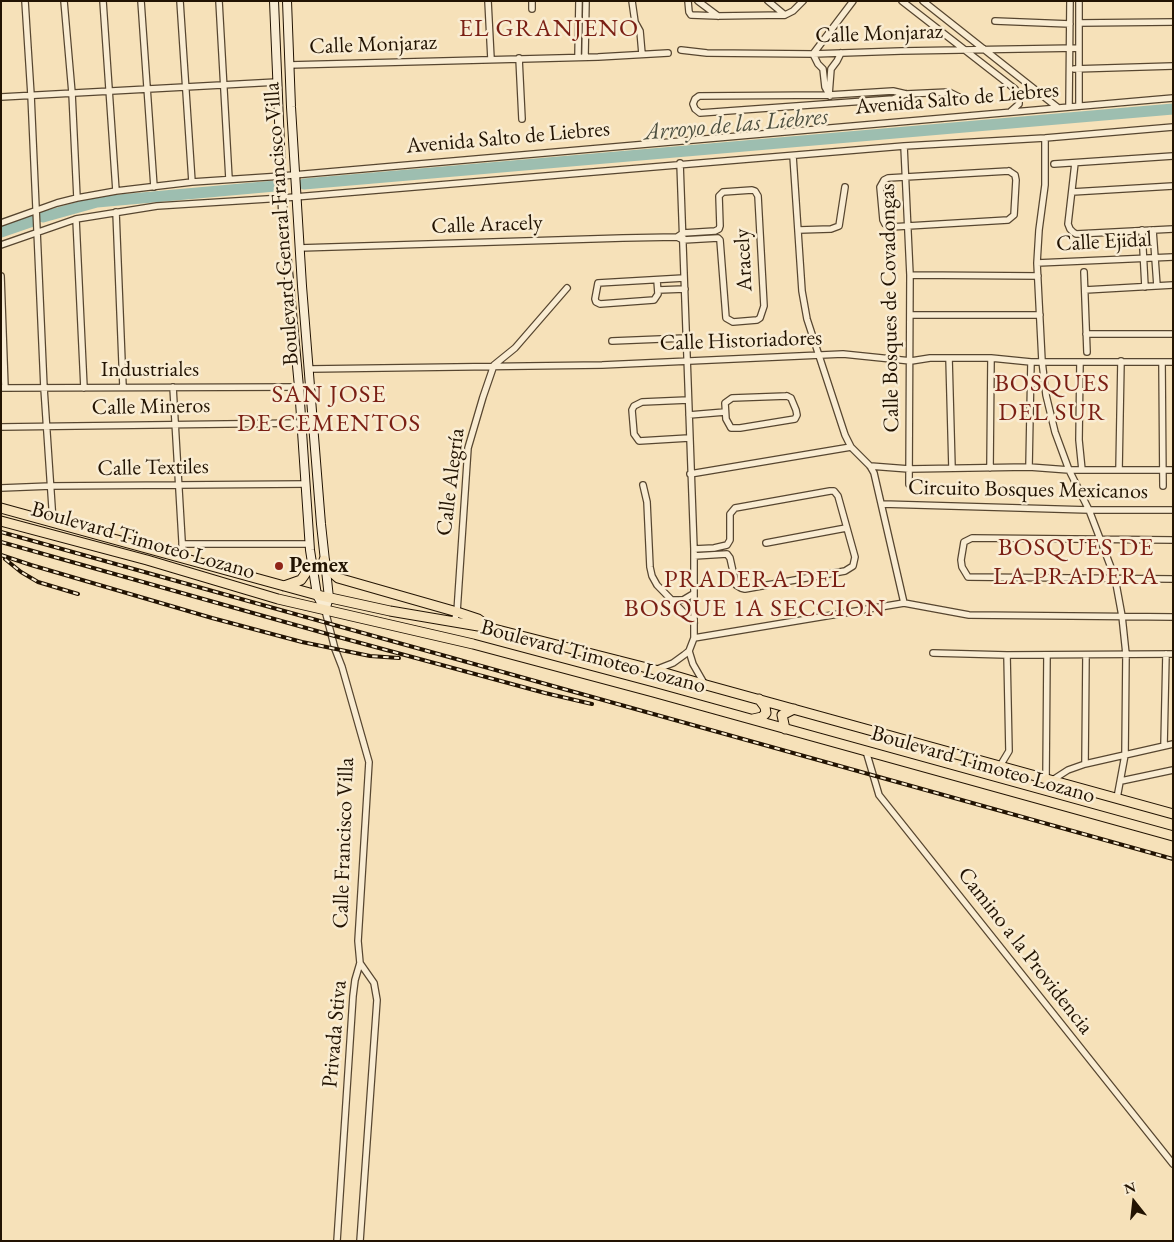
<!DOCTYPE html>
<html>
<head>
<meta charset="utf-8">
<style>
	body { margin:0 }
	#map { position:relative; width:1174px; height:1242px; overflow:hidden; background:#f6e1b9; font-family:"EB Garamond",serif }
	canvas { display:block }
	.frame { position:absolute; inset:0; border:2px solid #221302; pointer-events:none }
	.north { position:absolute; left:1109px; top:1177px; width:50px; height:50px; -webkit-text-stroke:4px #f9ecd2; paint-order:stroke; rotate:344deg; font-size:14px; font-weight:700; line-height:20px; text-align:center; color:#221302 }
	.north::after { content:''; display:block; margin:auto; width:18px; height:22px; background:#221302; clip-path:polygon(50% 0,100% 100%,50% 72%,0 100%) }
</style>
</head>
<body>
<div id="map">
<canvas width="1174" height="1242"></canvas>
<div class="frame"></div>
<div class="north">N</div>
</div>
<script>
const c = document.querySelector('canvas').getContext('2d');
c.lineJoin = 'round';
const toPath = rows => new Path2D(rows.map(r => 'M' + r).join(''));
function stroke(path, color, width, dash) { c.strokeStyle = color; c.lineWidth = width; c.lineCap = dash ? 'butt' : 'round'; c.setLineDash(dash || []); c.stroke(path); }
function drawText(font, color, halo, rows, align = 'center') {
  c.font = font + ' "EB Garamond",serif'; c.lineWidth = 5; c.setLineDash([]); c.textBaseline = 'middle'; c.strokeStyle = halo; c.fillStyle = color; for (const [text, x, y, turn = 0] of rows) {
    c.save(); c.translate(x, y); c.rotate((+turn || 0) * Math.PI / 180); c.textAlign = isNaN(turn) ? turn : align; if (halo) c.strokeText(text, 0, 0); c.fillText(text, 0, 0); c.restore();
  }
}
stroke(toPath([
	[304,184,1173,109],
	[43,217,97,202,275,186],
	[1,232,33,221]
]), '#9dbeb0', 11);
const minor = toPath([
	[25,1,31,95,44,388,53,522],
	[64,1,72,93,77,198],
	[103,1,116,191],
	[141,1,154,187],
	[180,1,192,182],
	[219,1,229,179],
	[488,1,491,59],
	[532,1,532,9],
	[632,1,635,22,640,31,642,54],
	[688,1,689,12,691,15,718,16,785,15,793,11,803,1],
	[698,1,718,16],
	[768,1,785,15],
	[902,1,1015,89,1019,95,1019,104,1011,111],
	[923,1,1057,107],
	[1079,1,1079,106],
	[995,21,1070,24],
	[1079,23,1173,22],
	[681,50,707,53,813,54,901,51,1078,48],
	[585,56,586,1],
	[578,57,579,1],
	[519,58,522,119],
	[289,65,598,57,668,53],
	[1074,69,1173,66],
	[906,94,893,99,700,113,695,109,693,104,695,99,699,96,829,95,893,91,906,94,949,92,959,97],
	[829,95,831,69,837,61,841,53],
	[830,96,825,87,823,69,818,64,813,54,853,1],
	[1,97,277,82],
	[1069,106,1070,1],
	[1045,138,1045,185,1039,230,1037,263,1042,361,1046,395,1055,432,1069,470,1089,510,1115,578,1122,616,1126,654,1125,755,1117,798],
	[904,146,910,275,909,484],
	[793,156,802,291,807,319,845,435,851,447,870,466,874,473,904,603],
	[1075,163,1068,224,1070,229,1073,232,1076,234,1173,229],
	[1054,164,1173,156],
	[1009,171,1015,175,1016,180,1014,215,1008,220,891,227,885,224,883,220,880,187,884,180,888,178,1009,171],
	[1072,192,1173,186],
	[116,212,123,387],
	[76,219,84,388],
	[1,223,57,203,77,198,116,191,192,182,282,176,1173,98],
	[799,230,831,229,839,226,845,187],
	[1142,230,1145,287],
	[1153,230,1157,286],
	[1,245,76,219,157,206,283,198,904,146,1045,138,1173,127],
	[299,248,623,238,677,237,683,240,718,238,720,240,726,318,733,322,757,320,760,318,764,306,758,196,755,191,752,190,723,192,719,196,720,226,719,229,715,231,683,233,677,237],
	[1037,263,1173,257],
	[1084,272,1087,352],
	[910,275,1038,276],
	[1,276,5,388],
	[657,280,658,294,654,300,600,304,596,302,595,299,598,283,684,278],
	[658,290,685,289],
	[1085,290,1173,285],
	[910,315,1040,315],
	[1086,334,1173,334],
	[612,341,686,338],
	[949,358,952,468],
	[1080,362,1079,440,1082,470],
	[1162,362,1163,486],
	[310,369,602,365,843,354,911,361,930,358,991,358,1031,362,1173,362],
	[173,387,183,558],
	[1,388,299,387],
	[787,396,791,398,796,410,797,415,795,419,740,428,731,428,726,419,725,403,732,398,787,396],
	[688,400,642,402,634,406,632,410,634,434,639,441,689,438],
	[689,415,725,412],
	[1,427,301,423],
	[870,466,909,469,1029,467,1069,470,1173,470],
	[1029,467,1031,362],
	[990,468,991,358],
	[1119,470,1121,361],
	[690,474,851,447],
	[643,485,647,502,650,567,652,576,657,585,694,623],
	[1,488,51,486,305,484],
	[882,504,1089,510,1173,510],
	[1173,540,972,538,964,542,961,560,962,567,968,577,1173,579],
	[766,543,846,528],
	[182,544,310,544],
	[694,549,714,548,727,545,730,540,730,514,735,508,830,491,834,491,838,496,855,557,853,566,845,571,745,589,741,588,736,585,730,558,727,554,694,556],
	[671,600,683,600,693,594],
	[325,610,335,649,342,667,369,762,358,941,360,963,374,983,377,1000,360,1241],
	[454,621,457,612,468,448,483,397,494,365,515,348,567,288],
	[694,638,904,603,969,615,1173,617],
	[689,651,693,664,705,685],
	[933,653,1007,655,1173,654],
	[655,670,673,663,684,655,689,651,694,638,694,549,680,163],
	[1164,746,1166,654],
	[866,751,879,795,887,805,1173,1164],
	[1085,764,1086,655],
	[1000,766,1009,751,1007,655],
	[1046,779,1047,655],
	[1051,781,1068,770,1085,764,1173,744],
	[1121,781,1173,770],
	[337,1241,353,996,355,980,360,963]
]);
const secondary = toPath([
	[274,1,283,216,299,387,310,550,317,595,325,610],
	[287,1,291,107,302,286,321,524,329,598,325,610]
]);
const primary = toPath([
	[1,508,317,595,390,611,490,628,655,670,706,685,1173,814],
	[1,521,147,560,278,599,473,644,653,692,1173,836],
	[324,560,329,570,338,578,457,612,478,619,488,626],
	[284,586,301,580,312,564],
	[753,719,762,717,766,713,765,707,759,699],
	[785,729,782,715,794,709]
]);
stroke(minor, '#574630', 8);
stroke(secondary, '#221302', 10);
stroke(primary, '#221302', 11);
stroke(minor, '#f9ecd2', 5.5);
stroke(secondary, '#f9ecd2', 8);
stroke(primary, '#f6e1b9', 9);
const rail = toPath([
	[1,532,1173,859],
	[1,542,331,635,545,693,592,704],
	[1,555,31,565,212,618,302,642,370,656,399,658],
	[5,559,21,572,38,582,78,594]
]);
stroke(rail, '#221302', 4);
stroke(rail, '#f9ecd2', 2, [5.5]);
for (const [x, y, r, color] of [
	[279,566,5,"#8f2418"]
]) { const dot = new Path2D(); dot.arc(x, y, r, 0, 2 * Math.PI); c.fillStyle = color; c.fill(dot); stroke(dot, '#f9ecd2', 2); }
drawText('22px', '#221302', '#f9ecd2', [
	["Calle Monjaraz",879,34,-2],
	["Calle Monjaraz",373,45,-2],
	["Avenida Salto de Liebres",957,99,-5],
	["Avenida Salto de Liebres",508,138,-5],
	["Boulevard General Francisco Villa",282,224,-94],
	["Calle Aracely",487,225,-2],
	["Calle Ejidal",1104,242,-3],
	["Aracely",744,260,-93],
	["Calle Bosques de Covadongas",890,308,-91],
	["Calle Historiadores",741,341,-2],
	["Industriales",150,370],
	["Calle Mineros",151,407,-1],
	["Calle Textiles",153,468,-1],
	["Calle Alegría",451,482,-83],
	["Circuito Bosques Mexicanos",1028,490,1],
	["Boulevard Timoteo Lozano",143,541,16],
	["Boulevard Timoteo Lozano",593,657,15],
	["Boulevard Timoteo Lozano",983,765,16],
	["Calle Francisco Villa",344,843,-88],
	["Camino a la Providencia",1025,951,52],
	["Privada Stiva",335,1034,-85]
]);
drawText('bold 22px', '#221302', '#f9ecd2', [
	["Pemex",289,566]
], 'left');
drawText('italic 24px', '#4d4f3f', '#f9ecd2', [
	["Arroyo de las Liebres",736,125,-5]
]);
c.letterSpacing = '1px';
drawText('25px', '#7a1f14', '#f9ecd2', [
	["EL GRANJENO",549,29],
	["BOSQUES",1052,384],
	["DEL SUR",1052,413],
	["SAN JOSE",329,395],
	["DE CEMENTOS",329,424],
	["BOSQUES DE",1076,548],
	["LA PRADERA",1076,577],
	["PRADERA DEL",755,580],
	["BOSQUE 1A SECCION",755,609]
]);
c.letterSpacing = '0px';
</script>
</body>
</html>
